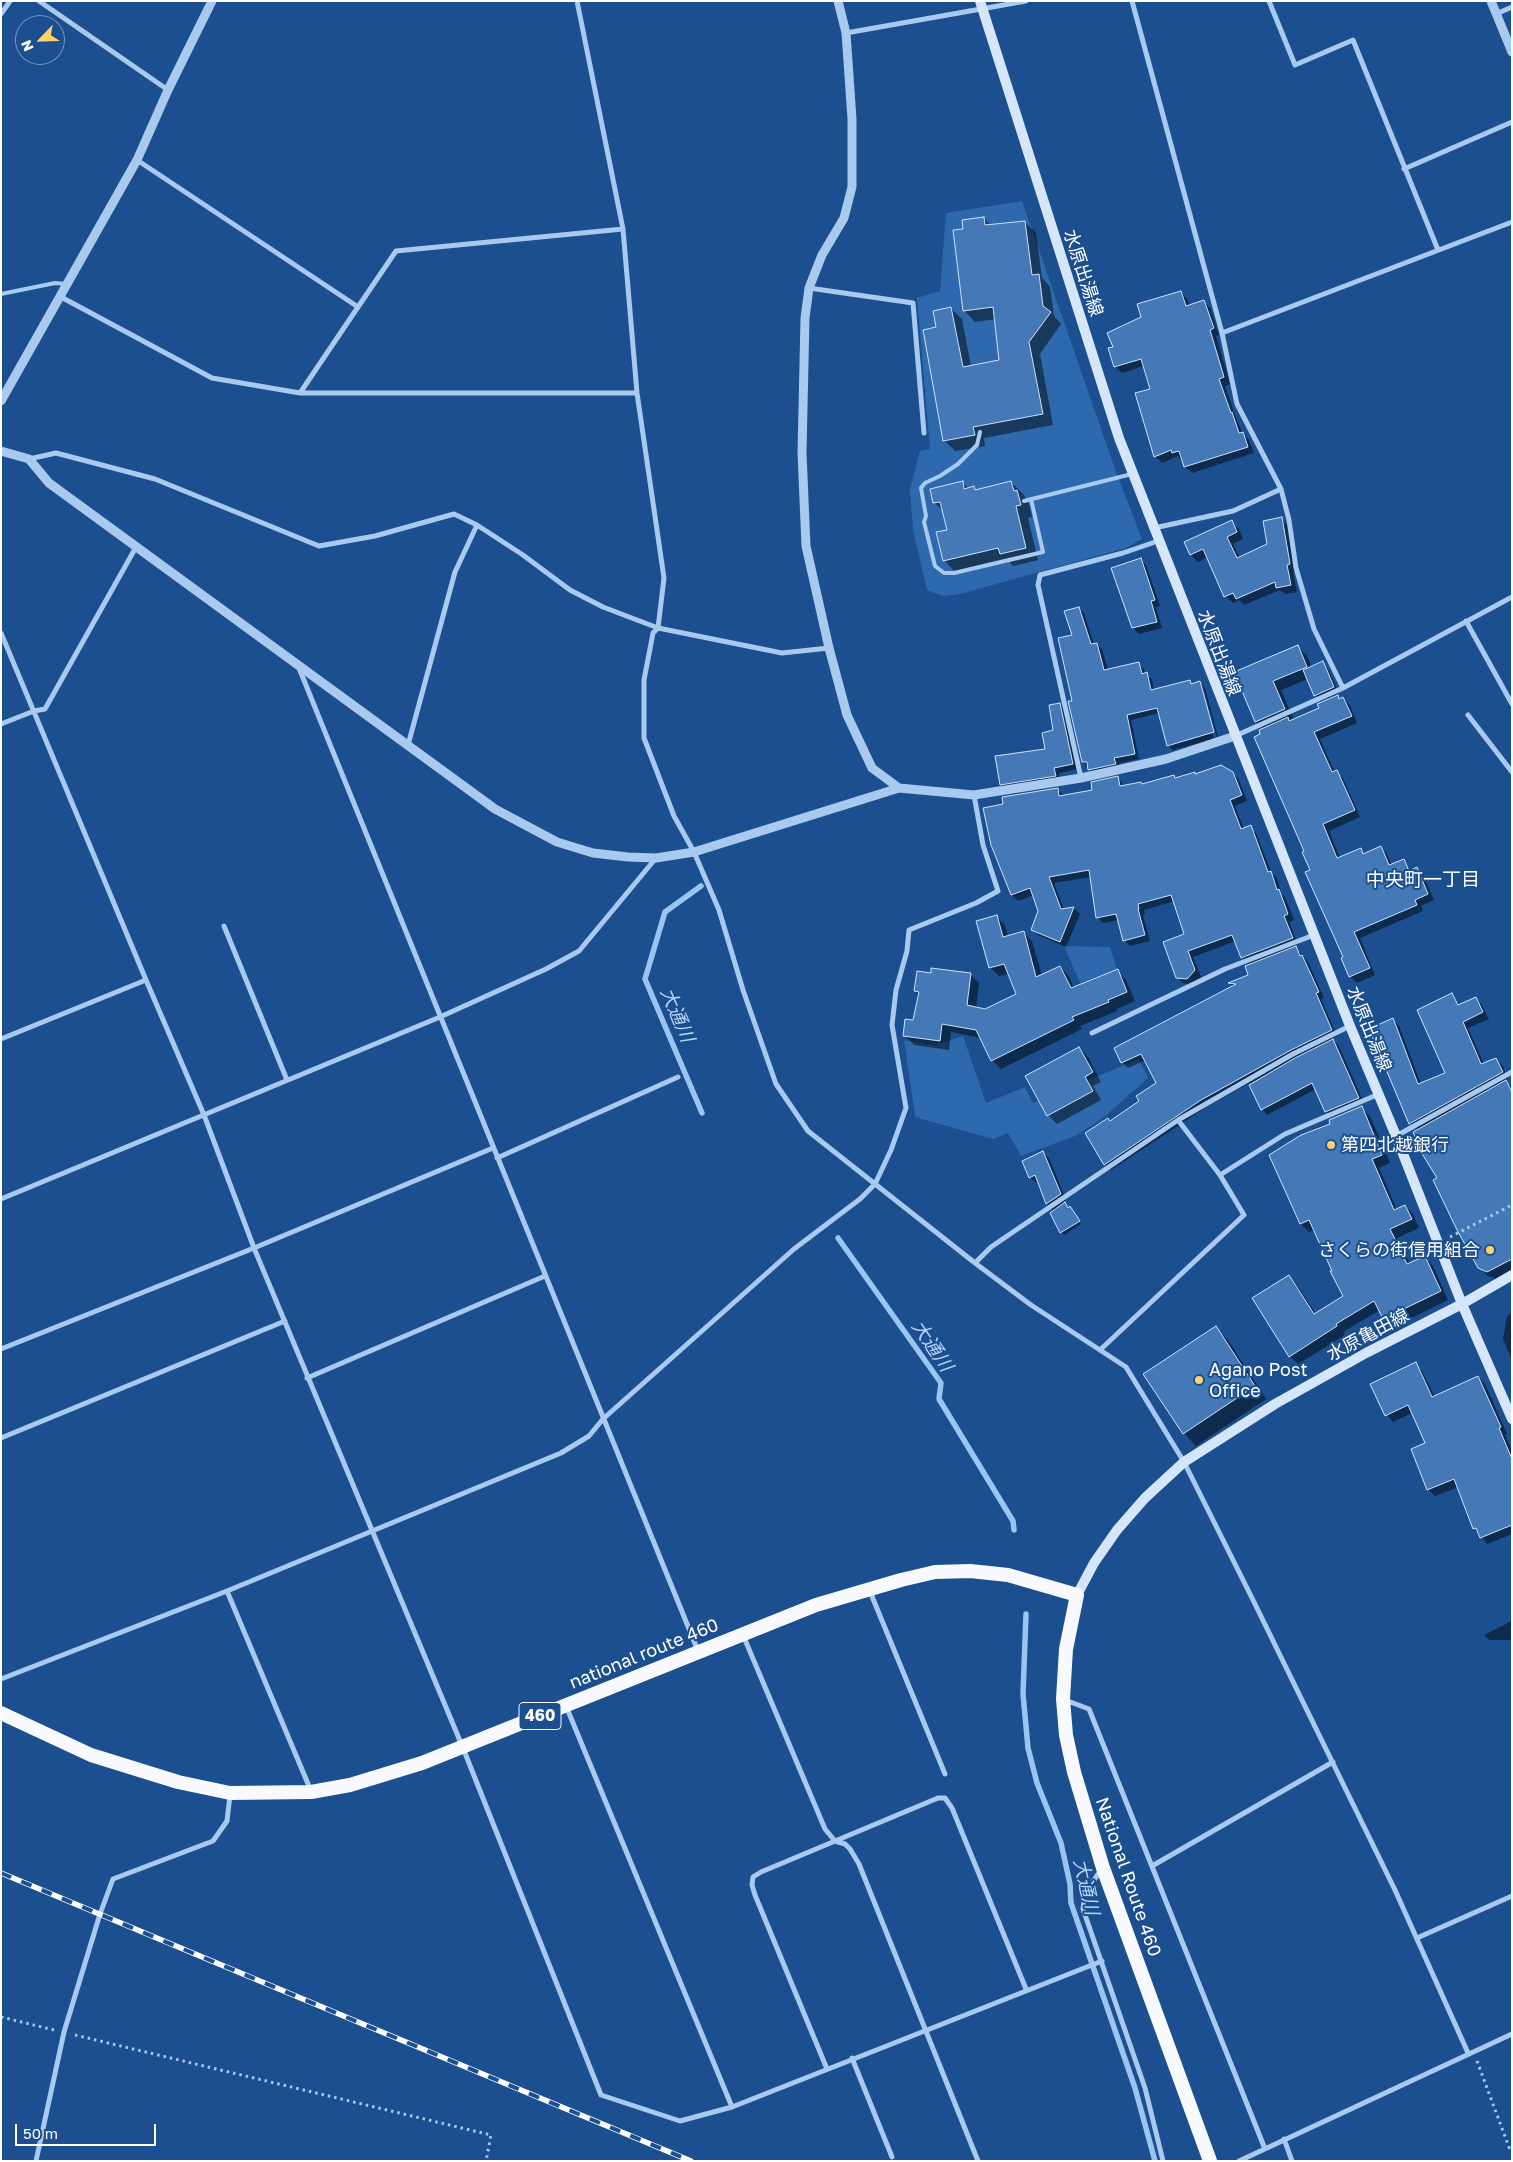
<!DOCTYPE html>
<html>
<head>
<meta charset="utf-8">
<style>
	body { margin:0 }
	#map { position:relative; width:1513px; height:2162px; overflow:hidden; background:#1b4f8f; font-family:"Golos Text",sans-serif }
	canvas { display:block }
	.frame { position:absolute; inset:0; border:2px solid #fff; pointer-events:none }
	.north { position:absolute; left:15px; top:15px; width:50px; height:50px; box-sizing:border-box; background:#1b4f8f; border:1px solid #7695bc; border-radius:50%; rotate:246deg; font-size:14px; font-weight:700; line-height:20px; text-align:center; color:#fff }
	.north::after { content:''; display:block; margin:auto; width:18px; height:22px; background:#ffd166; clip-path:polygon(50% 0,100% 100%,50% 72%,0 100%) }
	.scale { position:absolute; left:15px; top:2124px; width:141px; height:22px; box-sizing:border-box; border:2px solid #fff; border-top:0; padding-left:6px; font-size:15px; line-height:18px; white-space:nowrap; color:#fff; -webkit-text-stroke:4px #1b4f8f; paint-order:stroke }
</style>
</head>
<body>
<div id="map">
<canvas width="1513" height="2162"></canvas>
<div class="frame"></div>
<div class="north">N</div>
<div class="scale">50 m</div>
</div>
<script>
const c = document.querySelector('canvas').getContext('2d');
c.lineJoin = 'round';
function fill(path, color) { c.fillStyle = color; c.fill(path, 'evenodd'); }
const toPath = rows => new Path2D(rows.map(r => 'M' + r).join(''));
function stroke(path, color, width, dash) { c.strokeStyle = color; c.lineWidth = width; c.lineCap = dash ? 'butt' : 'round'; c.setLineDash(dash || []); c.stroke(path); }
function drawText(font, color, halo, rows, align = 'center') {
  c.font = font + ' "Golos Text","Noto Sans JP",sans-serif'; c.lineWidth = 4; c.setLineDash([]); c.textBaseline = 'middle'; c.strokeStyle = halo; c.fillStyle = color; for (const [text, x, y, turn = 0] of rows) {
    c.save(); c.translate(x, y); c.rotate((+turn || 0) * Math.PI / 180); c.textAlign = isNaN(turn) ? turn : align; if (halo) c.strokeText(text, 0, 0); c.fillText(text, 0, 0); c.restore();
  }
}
fill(toPath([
	[1022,201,1116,472,1142,539,1126,548,960,594,943,596,927,590,913,530,910,489,920,451,930,449,917,298,940,291,946,213],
	[1064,946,1110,947,1117,969,1080,983],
	[963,1036,986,1103,1025,1087,1033,1103,1139,1059,1148,1078,1103,1118,1075,1136,1021,1156,1008,1133,993,1139,915,1117,904,1040,935,1045]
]), '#2e69ad');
fill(toPath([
	[984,218,991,226,1025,222,1036,233,1042,278,1050,287,1054,316,1061,324,1040,354,1053,425,984,438,985,446,955,451,944,440,937,328,951,308,962,319,971,366,1000,361,996,319,975,322,964,310,964,230],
	[1181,292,1187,299,1190,306,1204,302,1210,308,1219,335,1216,336,1230,384,1225,386,1236,418,1243,434,1249,440,1254,453,1192,473,1185,467,1183,458,1180,459,1178,456,1162,463,1155,456,1151,390,1144,366,1122,373,1115,366,1114,348,1142,317],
	[962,482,969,489,974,488,976,491,1011,482,1023,494,1029,504,1032,517,1028,518,1038,560,1013,566,1008,560,956,573,944,560,948,531,944,512,935,503],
	[1281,519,1288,526,1296,571,1293,572,1297,592,1285,594,1280,590,1244,605,1239,600,1233,603,1225,596,1208,557,1198,562,1191,555,1185,543,1231,522,1239,529,1243,539,1233,544,1240,558,1268,545],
	[1140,560,1146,565,1160,606,1156,607,1162,628,1139,634,1133,628],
	[1079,608,1084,613,1094,645,1097,644,1102,649,1108,670,1138,663,1144,669,1145,674,1152,679,1154,690,1190,682,1193,685,1200,683,1205,688,1218,737,1217,738,1203,687,1201,687,1214,739,1173,750,1168,745,1159,713,1131,720,1139,759,1119,763,1120,769,1095,775,1083,762,1073,702,1073,635],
	[1298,647,1307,656,1312,668,1322,663,1328,669,1339,693,1321,701,1315,695,1308,679,1281,690,1294,720,1321,708,1337,697,1340,700,1343,698,1350,705,1357,723,1320,739,1335,773,1343,778,1360,817,1329,831,1340,858,1361,850,1365,854,1381,848,1387,854,1392,866,1403,861,1411,871,1417,869,1423,875,1434,900,1421,906,1423,911,1360,938,1375,975,1357,983,1350,976,1311,870,1262,735,1264,729,1256,722,1235,673],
	[1059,704,1064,709,1078,769,1059,773,1060,780,1006,789,1001,784,1047,750,1055,731],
	[1233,773,1239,780,1247,801,1235,806,1244,829,1250,827,1256,833,1272,874,1277,878,1281,893,1285,897,1294,920,1289,922,1298,944,1294,946,1308,962,1324,998,1321,999,1337,1036,1332,1039,1339,1046,1364,1103,1332,1117,1326,1111,1316,1089,1267,1115,1262,1109,1249,1083,1208,1106,1111,1170,1105,1164,1110,1123,1141,1102,1158,1083,1146,1060,1128,1068,1122,1062,1234,987,1231,984,1250,976,1250,965,1242,957,1236,941,1193,957,1201,977,1194,985,1183,983,1177,977,1185,935,1175,901,1144,910,1145,914,1143,915,1150,941,1130,946,1124,940,1119,920,1103,923,1097,917,1091,877,1054,883,1064,910,1074,908,1080,914,1066,947,1038,935,1032,929,1039,911,1034,895,1018,901,1012,895,992,845,1057,789,1064,796,1094,791,1118,778,1124,786,1142,785,1174,776,1177,779,1196,775],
	[996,916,1005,925,1008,936,1023,932,1032,941,1042,976,1060,967,1069,976,1074,988,1117,970,1126,980,1135,1001,1117,1009,1117,1011,1080,1026,1082,1029,1001,1069,992,1060,981,1038,951,1032,949,1050,914,1045,904,1035,914,1021,919,995,915,991,970,974,979,983,976,1009,985,1010,1017,995,1009,974,999,976,990,967],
	[1452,995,1460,1005,1476,998,1482,1005,1489,1019,1468,1028,1484,1064,1496,1059,1503,1066,1508,1079,1505,1081,1512,1087,1512,1270,1496,1279,1487,1275,1479,1267,1418,1130,1410,1123,1392,1019,1399,1026,1421,1084,1447,1074],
	[1079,1048,1088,1057,1101,1082,1093,1086,1101,1100,1057,1124,1048,1115],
	[1361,1108,1370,1116,1390,1163,1379,1168,1397,1210,1405,1206,1413,1214,1419,1228,1397,1238,1410,1264,1425,1257,1433,1266,1448,1300,1393,1327,1384,1319,1380,1310,1343,1332,1345,1335,1298,1364,1290,1356,1289,1277,1297,1285,1316,1314,1345,1297,1315,1230,1309,1232,1301,1224,1270,1155,1332,1125],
	[1043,1153,1049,1158,1066,1200,1063,1202,1069,1209,1073,1210,1081,1224,1064,1235,1051,1213,1054,1211,1047,1204,1038,1182,1036,1183,1030,1177],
	[1512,1313,1512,1360,1503,1339,1507,1316],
	[1215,1328,1228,1340,1266,1399,1196,1446,1184,1433],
	[1415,1364,1422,1371,1435,1397,1478,1377,1485,1384,1507,1434,1505,1435,1512,1451,1512,1534,1487,1544,1475,1528,1459,1487,1435,1496,1428,1489,1427,1443,1412,1413,1393,1422,1387,1415,1372,1385],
	[1512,1621,1512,1640,1489,1640,1484,1635]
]), '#0007');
stroke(toPath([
	[701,886,665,912,645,979,702,1113],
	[838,1238,941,1383,939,1399,1013,1521,1014,1530],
	[1026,1614,1023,1694,1028,1748,1037,1783,1061,1843,1070,1884,1071,1903,1135,2088,1155,2161]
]), '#9cc4f0', 5.5);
const building = toPath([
	[984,217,985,225,1025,221,1032,275,1039,274,1043,306,1051,312,1029,342,1043,414,973,427,975,435,943,441,923,330,936,327,933,311,951,307,963,367,999,360,993,307,963,311,953,230,963,229,962,220,984,217],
	[1181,291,1186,306,1204,300,1214,328,1210,330,1224,377,1219,379,1231,413,1232,412,1239,433,1243,432,1248,447,1184,467,1179,451,1172,453,1171,450,1154,457,1135,393,1150,389,1141,359,1114,367,1108,348,1113,347,1107,333,1141,317,1137,304,1181,291],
	[963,481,964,489,974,486,975,490,1011,481,1014,491,1017,490,1021,505,1016,506,1026,548,1000,554,998,548,943,561,936,532,947,530,940,502,933,503,930,489,963,481],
	[1282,517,1290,564,1287,565,1291,585,1276,588,1275,582,1236,599,1233,593,1224,597,1203,549,1190,555,1184,542,1232,520,1237,532,1227,537,1237,558,1267,544,1263,521,1282,517],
	[1141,558,1155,600,1151,601,1157,622,1132,628,1111,568,1141,558],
	[1079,607,1091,644,1097,643,1104,670,1139,662,1142,674,1147,672,1151,690,1190,680,1191,684,1200,681,1214,732,1167,746,1157,708,1127,715,1135,754,1114,758,1116,764,1088,770,1087,762,1082,762,1068,701,1072,701,1058,638,1072,635,1064,611,1079,607],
	[1298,645,1307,667,1273,681,1285,709,1255,722,1234,672,1298,645],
	[1323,661,1334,687,1314,696,1303,670,1323,661],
	[1338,695,1339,699,1343,697,1352,716,1314,732,1332,772,1337,770,1355,810,1323,824,1337,858,1361,848,1363,854,1381,846,1389,865,1404,859,1409,871,1417,867,1428,894,1415,900,1417,905,1354,932,1370,968,1349,977,1341,958,1343,957,1305,872,1310,870,1302,852,1304,851,1254,737,1260,734,1259,730,1288,717,1289,721,1319,708,1317,704,1338,695],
	[1060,703,1073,764,1054,768,1056,776,1000,785,995,756,1045,749,1042,733,1053,730,1049,705,1060,703],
	[1221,765,1233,772,1242,795,1230,800,1241,829,1251,825,1268,872,1271,871,1277,890,1279,889,1288,914,1284,916,1293,938,1241,958,1232,935,1188,951,1195,970,1187,979,1176,978,1163,942,1184,934,1171,895,1138,904,1139,909,1138,909,1145,935,1123,941,1116,914,1096,918,1089,870,1049,877,1061,909,1074,907,1060,942,1031,930,1038,911,1030,888,1011,895,991,845,983,808,1003,804,1002,797,1058,788,1059,796,1092,790,1091,782,1118,776,1120,786,1141,782,1142,784,1174,775,1175,778,1195,772,1195,774,1221,765],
	[997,915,1003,937,1024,931,1036,977,1060,966,1071,988,1118,969,1127,992,1108,1000,1109,1002,1072,1017,1074,1020,991,1061,976,1030,942,1024,940,1041,903,1036,905,1019,913,1020,919,992,914,991,917,971,931,973,931,968,971,973,967,1005,985,1009,1016,994,1004,964,989,968,976,921,997,915],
	[1296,946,1300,956,1302,955,1319,992,1316,993,1332,1030,1291,1050,1201,1100,1104,1165,1085,1133,1108,1118,1110,1121,1139,1101,1136,1096,1156,1083,1141,1054,1121,1063,1114,1048,1236,984,1228,983,1248,975,1245,966,1296,946],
	[1452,993,1458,1005,1476,997,1483,1012,1463,1022,1481,1064,1496,1058,1503,1072,1409,1124,1369,1029,1393,1018,1418,1084,1445,1073,1417,1010,1452,993],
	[1333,1039,1359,1098,1325,1112,1312,1083,1261,1110,1249,1085,1295,1058,1333,1039],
	[1079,1047,1093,1072,1085,1077,1093,1091,1047,1116,1025,1076,1079,1047],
	[1506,1080,1512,1092,1512,1259,1487,1272,1478,1268,1457,1230,1433,1180,1437,1178,1421,1152,1413,1132,1506,1080],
	[1362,1106,1382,1155,1372,1159,1394,1210,1405,1205,1412,1219,1390,1229,1407,1264,1425,1256,1441,1291,1383,1319,1374,1301,1336,1324,1337,1326,1289,1357,1252,1298,1289,1275,1314,1314,1343,1296,1330,1271,1332,1271,1309,1220,1300,1224,1269,1155,1301,1135,1330,1124,1329,1120,1362,1106],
	[1043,1151,1061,1194,1046,1204,1035,1175,1029,1178,1022,1161,1043,1151],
	[1065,1202,1068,1208,1070,1206,1080,1221,1060,1233,1050,1213,1065,1202],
	[1216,1326,1255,1386,1183,1434,1143,1374,1216,1326],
	[1416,1362,1432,1397,1478,1376,1501,1427,1499,1428,1512,1459,1512,1525,1480,1538,1476,1528,1473,1529,1454,1479,1427,1490,1411,1449,1425,1443,1408,1405,1385,1416,1370,1384,1416,1362]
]);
fill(building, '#4478b7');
stroke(building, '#cfe3fa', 1);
stroke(toPath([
	[1450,1237,1512,1205],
	[1,2017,54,2030],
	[75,2035,491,2135,486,2161],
	[1477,2061,1510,2150,1512,2149]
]), '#a9c9ee', 3, [2.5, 4]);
stroke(toPath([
	[1,294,55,283,66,284],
	[980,432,977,445,958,464,940,476,925,483,921,488,926,516,924,522,935,566,944,573,954,573,1043,552,1031,499],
	[1024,501,1132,474]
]), '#a9c9ee', 4);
stroke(toPath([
	[39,1,168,90],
	[577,1,623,229,637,393,664,578,658,628,653,633,644,680,644,738,674,816,694,852,719,910,743,990,776,1084,808,1131,975,1263,1031,1305,1126,1367,1184,1462,1254,1602,1395,1890,1468,2053],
	[1132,1,1222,333,1237,404,1281,489,1289,520,1296,568,1314,629,1343,688],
	[1269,1,1295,65,1353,40,1438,250],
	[1,14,10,1],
	[1496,14,1512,7],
	[846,33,1026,1],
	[137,160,358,307,396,251,623,229],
	[1404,169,1512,122],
	[809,288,913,303,924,433],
	[61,297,212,378,300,393,637,393],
	[1222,333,1512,222],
	[300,393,358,307],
	[29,459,56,453,155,479,319,546,375,536,454,514,477,525,523,555,570,590,603,607,658,628,782,653,829,648],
	[1154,528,1233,511,1281,489],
	[1466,621,1512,704],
	[1,633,146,980,204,1115,254,1248,463,1748,601,2095,680,2121,732,2107,1102,1961],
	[299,668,698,1651],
	[1468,715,1512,772],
	[1,724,34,711,45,709,136,547],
	[1235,736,1343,688,1512,597],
	[408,745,455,572,477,525],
	[1081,778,1038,585,1040,575,1123,553,1158,541],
	[224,926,287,1080],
	[1092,1033,1225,969,1314,935],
	[1,1039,146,980],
	[1178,1120,1220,1175],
	[1396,1136,1512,1072],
	[497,1158,678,1077],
	[1,1199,440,1017,546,969,579,951,656,858],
	[975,1263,991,1247,1178,1120,1293,1054,1350,1026],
	[1,1349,254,1248,493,1148],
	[1100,1350,1244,1215,1220,1175,1285,1134,1379,1094],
	[307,1378,545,1276],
	[1,1438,285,1321],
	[869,1589,945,1774],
	[227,1591,311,1791],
	[743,1635,825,1829,835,1841,845,1844,850,1849,859,1864,978,2161],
	[1,1679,227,1591,561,1453,589,1436,603,1419,794,1249,860,1199,875,1184,891,1150,906,1108,892,1025,896,990,907,951,909,930,976,903,998,891,983,845,974,795],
	[1065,1700,1089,1709,1265,2149],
	[566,1706,732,2107],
	[1152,1866,1333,1762],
	[1101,1870,1085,1893,1083,1909,1145,2088,1163,2161],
	[1417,1938,1512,1896],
	[852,2058,892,2157],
	[827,2069,755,1895,752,1885,753,1877,761,1872,938,1798,945,1798,952,1808,1026,1989],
	[1284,2139,1292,2161],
	[36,2161,64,2032,100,1914,113,1879,213,1841,227,1821,230,1795],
	[1239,2161,1512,2034]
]), '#a9c9ee', 5);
stroke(toPath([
	[838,1,846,33,852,119,852,187,844,218,822,255,809,288,805,318,802,453,806,546,829,648,847,715,872,768,899,788],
	[1491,1,1512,52],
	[1,401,137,160,168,90,212,1],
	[1,451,29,459,49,483,495,809,557,842,593,853,628,857,656,858,694,852,899,788,974,795,1081,778,1166,759,1235,736]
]), '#a9c9ee', 9);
stroke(toPath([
	[980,1,1119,438,1350,1026,1396,1136,1462,1304,1512,1419],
	[1077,1595,1094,1563,1117,1530,1145,1498,1184,1462,1275,1404,1366,1353,1462,1304,1512,1275]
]), '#d6e6fa', 10);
stroke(toPath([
	[1,1713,91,1755,178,1782,230,1793,311,1792,350,1785,422,1763,816,1605,901,1580,935,1572,970,1571,1008,1575,1077,1595,1066,1649,1063,1699,1066,1735,1074,1772,1103,1868,1210,2161]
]), '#f8faff', 14);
const rail = toPath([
	[1,1873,691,2161]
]);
stroke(rail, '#fff', 5.5);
stroke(rail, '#1b4f8f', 4, [11]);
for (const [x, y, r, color] of [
	[1331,1145,5,"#ffd166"],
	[1490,1250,5,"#ffd166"],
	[1199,1380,5,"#ffd166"]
]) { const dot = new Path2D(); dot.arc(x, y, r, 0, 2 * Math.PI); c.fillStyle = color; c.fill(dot); stroke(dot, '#1b4f8f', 2); }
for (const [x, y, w] of [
	[540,1716,42]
]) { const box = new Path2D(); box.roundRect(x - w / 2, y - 13.5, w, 27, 4); c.fillStyle = '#1b4f8f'; c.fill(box); stroke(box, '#fff', 1); }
drawText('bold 16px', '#fff', null, [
	["460",540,1716]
]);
drawText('18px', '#fff', '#1b4f8f', [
	["水原出湯線",1083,273,72],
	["水原出湯線",1219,653,69],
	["水原出湯線",1369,1029,68],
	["水原亀田線",1368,1335,-28],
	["national route 460",644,1654,-22],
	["National Route 460",1128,1877,71]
]);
drawText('18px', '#fff', '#1b4f8f', [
	["第四北越銀行",1341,1145],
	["さくらの街信用組合",1480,1250,"right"],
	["Agano Post",1209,1370],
	["Office",1209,1391]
], 'left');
drawText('19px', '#fff', '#1b4f8f', [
	["中央町一丁目",1423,880]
]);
drawText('italic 19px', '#b5d3f5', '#1b4f8f', [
	["大通川",677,1015,67],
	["大通川",932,1346,56],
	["大通川",1086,1887,77]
]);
</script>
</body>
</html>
